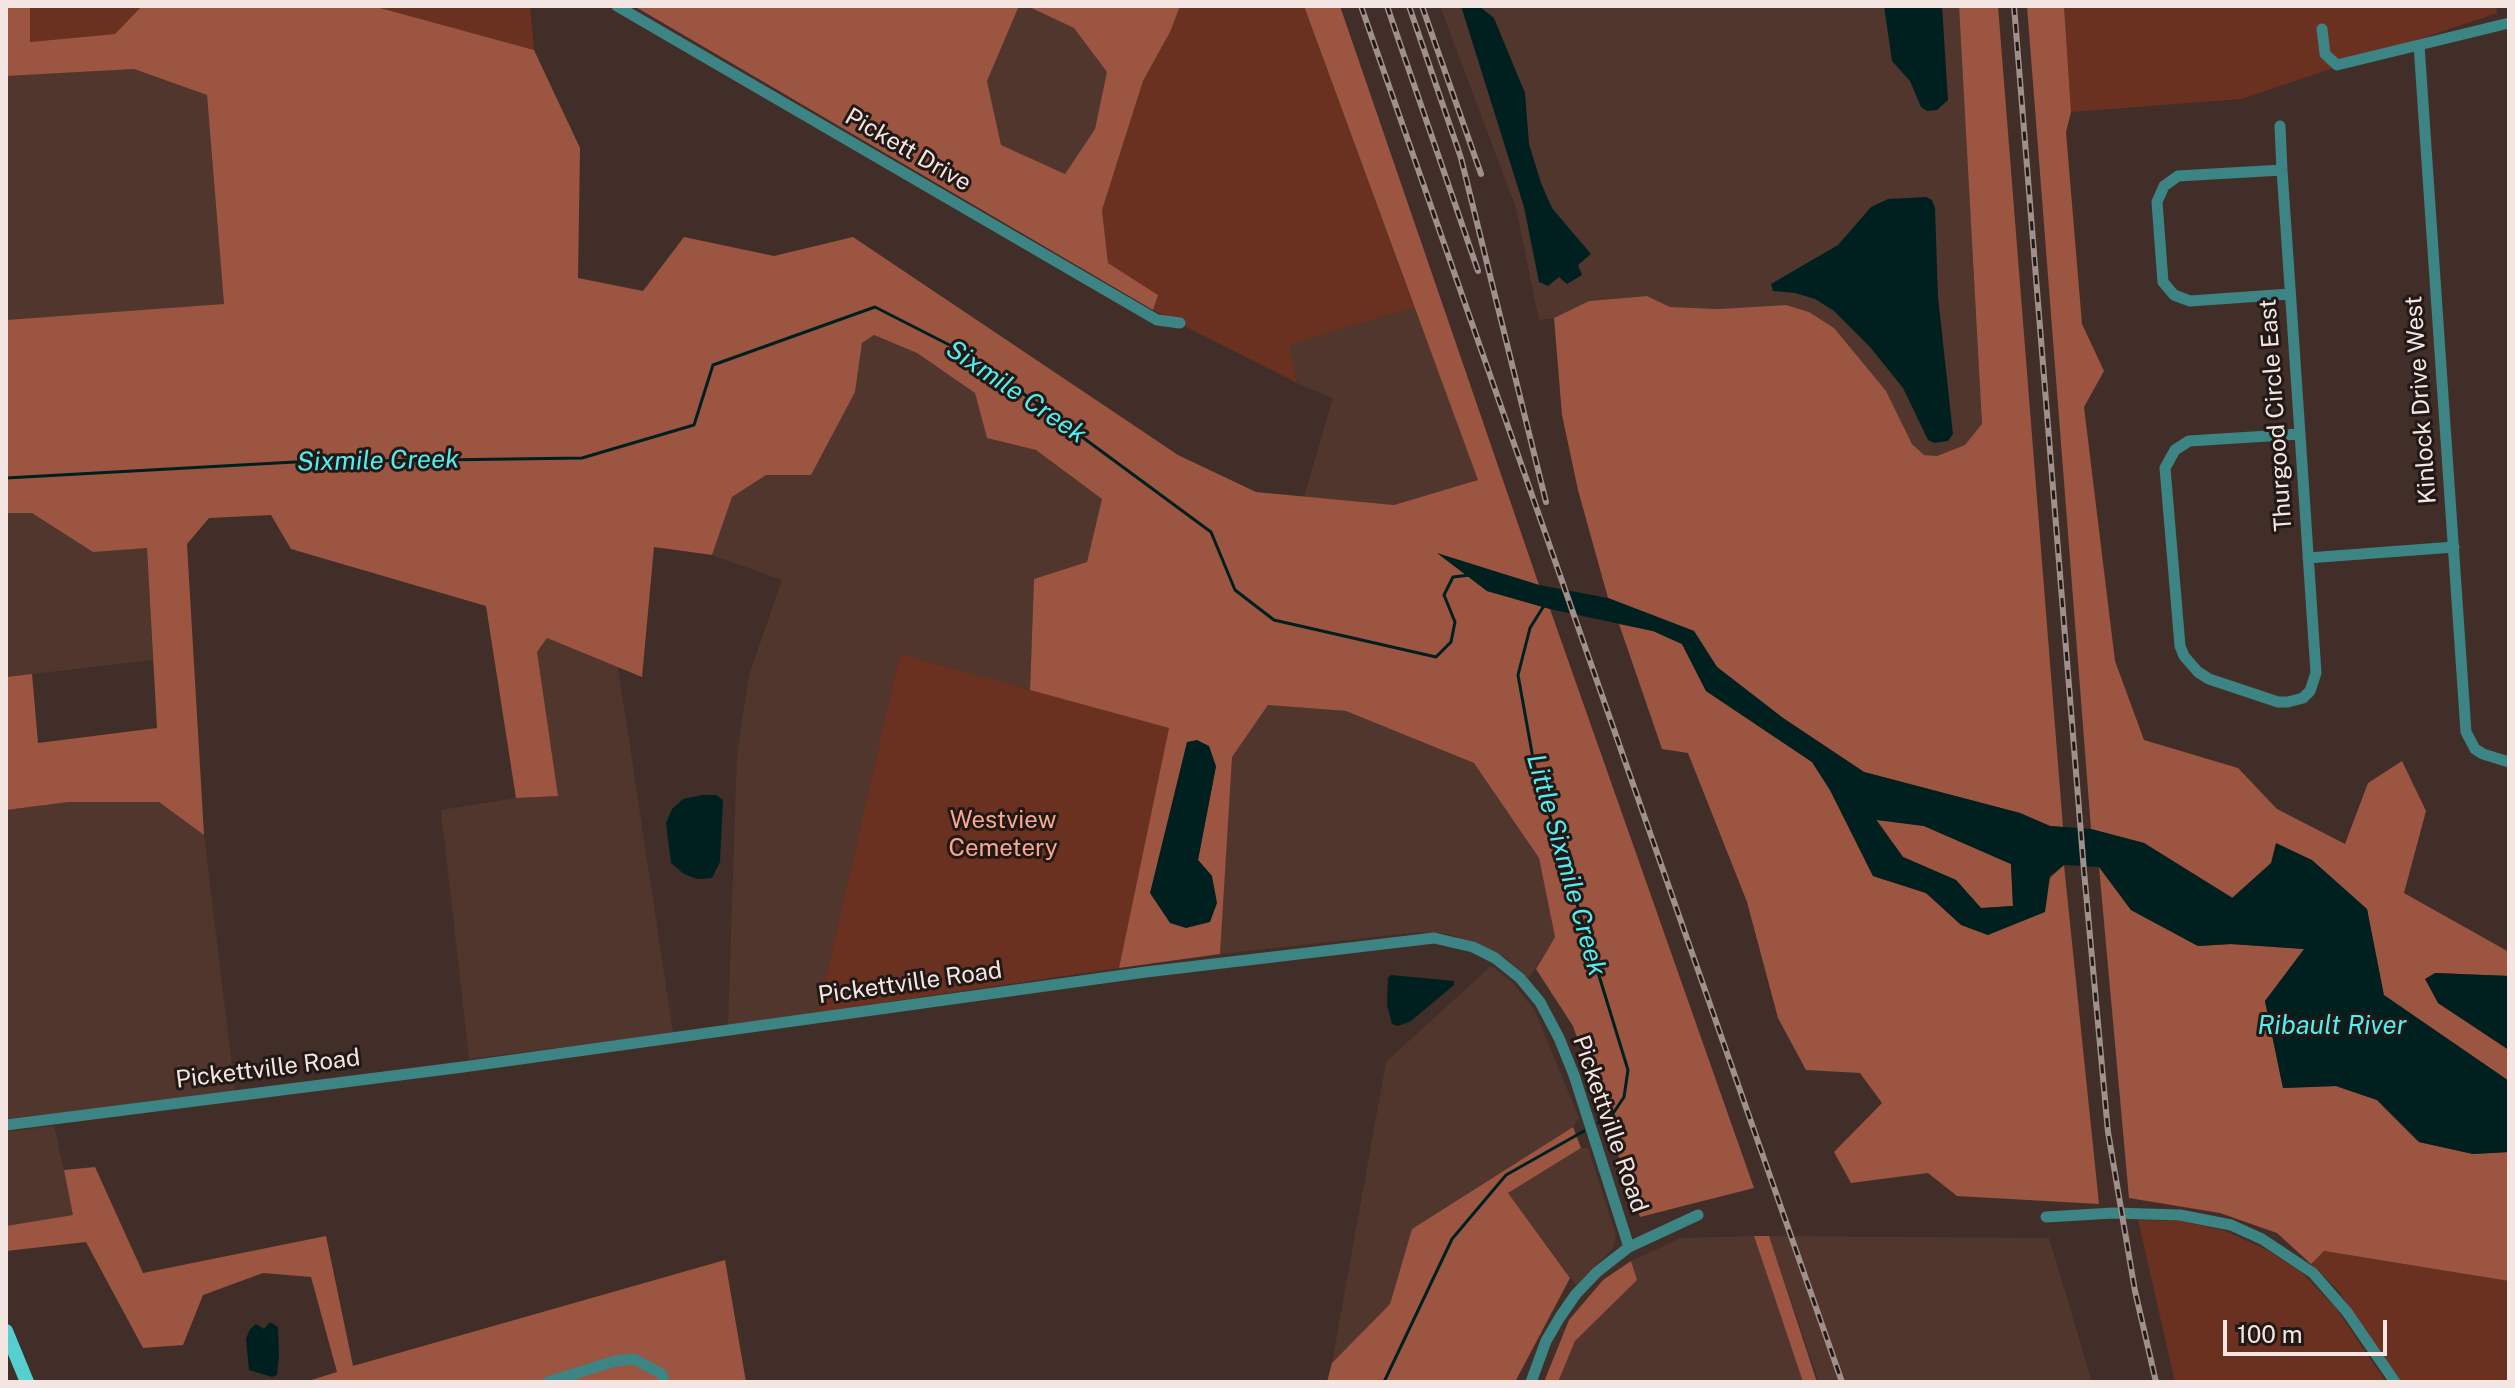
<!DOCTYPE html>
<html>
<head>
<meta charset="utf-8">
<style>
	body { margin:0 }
	#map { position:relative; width:2515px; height:1388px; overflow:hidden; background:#422e28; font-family:"Public Sans",sans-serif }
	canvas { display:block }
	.frame { position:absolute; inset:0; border:8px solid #f3e6e2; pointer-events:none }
	.scale { position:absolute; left:2223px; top:1320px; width:164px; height:36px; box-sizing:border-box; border:4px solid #f3e6e2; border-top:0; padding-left:10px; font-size:24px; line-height:28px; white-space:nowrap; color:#f3e6e2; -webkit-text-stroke:6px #221916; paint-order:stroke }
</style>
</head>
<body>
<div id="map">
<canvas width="2515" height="1388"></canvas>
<div class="frame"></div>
<div class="scale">100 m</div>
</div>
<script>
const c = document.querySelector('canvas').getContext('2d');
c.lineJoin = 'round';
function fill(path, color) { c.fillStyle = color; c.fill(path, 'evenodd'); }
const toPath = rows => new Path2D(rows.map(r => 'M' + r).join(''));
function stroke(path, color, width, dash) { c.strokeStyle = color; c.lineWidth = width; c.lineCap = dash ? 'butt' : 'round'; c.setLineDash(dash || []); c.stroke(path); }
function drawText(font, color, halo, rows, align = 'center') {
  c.font = font + ' "Public Sans",sans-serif'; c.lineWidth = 6; c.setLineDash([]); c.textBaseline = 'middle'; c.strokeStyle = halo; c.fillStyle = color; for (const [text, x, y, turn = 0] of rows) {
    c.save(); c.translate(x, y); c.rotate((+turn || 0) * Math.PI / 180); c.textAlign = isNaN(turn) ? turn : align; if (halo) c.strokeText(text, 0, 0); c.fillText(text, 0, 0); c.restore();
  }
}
fill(toPath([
	[1019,6,1027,6,1074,28,1108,72,1095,129,1065,174,1001,145,987,81],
	[1440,6,1959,6,1982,425,1965,445,1937,456,1924,455,1912,444,1886,391,1809,312,1786,305,1719,309,1670,307,1647,296,1589,301,1554,318,1539,320,1516,208],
	[134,69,207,95,224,305,6,320,6,76],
	[1414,307,1479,480,1394,505,1304,497,1333,398,1297,383,1288,345],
	[874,335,917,353,975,393,987,438,1036,450,1102,499,1087,562,1034,579,1030,690,900,654,818,1012,728,1025,737,756,749,675,782,580,712,555,732,497,766,475,855,392,862,343],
	[6,513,32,513,93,551,147,548,153,660,6,677],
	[547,638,618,667,673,1033,469,1059,441,810,516,798,558,796,536,653],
	[1268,705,1346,711,1474,763,1539,858,1555,937,1529,978,1506,958,1476,943,1448,934,1420,932,1220,954,1231,757],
	[69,802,159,802,204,835,235,1091,6,1119,6,810],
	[1491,966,1511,981,1535,1011,1579,1118,1573,1127,1412,1229,1390,1304,1332,1363,1386,1062],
	[54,1126,74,1215,6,1226,6,1132],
	[1581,1148,1588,1148,1616,1235,1613,1248,1576,1285,1508,1193],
	[1754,1236,1803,1382,1558,1382,1575,1341,1636,1280,1631,1261,1681,1238],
	[1769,1236,2049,1238,2092,1382,1819,1382]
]), '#51362e');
fill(toPath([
	[30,6,142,6,115,34,30,42],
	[373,6,530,6,534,50],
	[1180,6,1304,6,1414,307,1289,345,1297,383,1153,310,1158,295,1108,263,1102,210,1143,81,1170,32],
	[2064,6,2496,6,2497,13,2241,99,2071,112],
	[900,654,1169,728,1119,968,818,1012],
	[2138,1220,2181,1221,2223,1230,2267,1250,2301,1272,2335,1307,2386,1382,2175,1382],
	[2323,1251,2509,1281,2509,1382,2401,1382,2337,1289,2311,1264]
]), '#6b3120');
fill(toPath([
	[6,6,30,6,30,42,115,34,142,6,373,6,534,50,580,148,578,278,643,291,684,237,774,256,853,237,1178,455,1256,492,1394,505,1478,480,1304,6,1340,6,1539,585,1440,555,1487,591,1550,609,1754,1188,1640,1217,1573,1026,1536,969,1555,937,1539,858,1474,763,1346,711,1268,705,1232,757,1220,954,1119,968,1169,728,1030,690,1034,579,1087,562,1102,499,1036,450,987,438,975,393,917,353,874,335,862,343,855,392,811,475,766,475,732,497,712,555,654,547,642,677,547,638,537,652,558,796,516,798,486,606,291,549,271,515,209,518,187,544,204,835,159,802,69,802,6,810,6,677,32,674,38,743,157,728,147,548,93,552,32,513,6,513,6,320,224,304,207,95,134,69,6,76],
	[1216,766,1198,860,1212,876,1150,893],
	[634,6,1019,6,987,81,1001,145,1065,174,1095,129,1107,72,1074,28,1027,6,1180,6,1170,32,1143,81,1102,210,1108,263,1158,295,1153,310],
	[1959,6,1998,6,2063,827,2050,826,2020,813,1864,772,1783,718,1717,667,1694,631,1608,598,1578,490,1562,415,1554,318,1589,301,1647,296,1670,307,1719,309,1786,305,1809,312,1834,328,1886,391,1912,444,1924,455,1937,456,1965,445,1982,424],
	[2027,6,2064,6,2071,112,2066,132,2082,324,2104,371,2084,407,2115,661,2144,740,2238,768,2277,809,2345,844,2368,783,2402,761,2426,811,2404,893,2509,952,2509,976,2435,973,2438,1003,2509,1050,2509,1081,2383,995,2367,909,2272,863,2233,898,2144,843,2091,829],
	[1619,624,1653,631,1682,644,1706,691,1812,762,1830,790,1873,876,1926,893,1962,925,1988,935,2064,865,2099,1204,1957,1196,1928,1173,1851,1183,1834,1152,1882,1103,1860,1073,1806,1070,1778,1018,1747,902,1688,753,1662,749],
	[1876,819,1924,826,2011,864,2013,906,1981,908,1956,880,1903,857],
	[2099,867,2131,910,2198,946,2231,944,2305,949,2265,1001,2283,1088,2336,1086,2377,1100,2419,1142,2473,1154,2509,1152,2509,1281,2324,1251,2311,1264,2277,1233,2220,1213,2129,1198],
	[1573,1127,1581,1148,1508,1193,1570,1278,1515,1382,1327,1382,1332,1363,1390,1304,1412,1229],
	[95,1167,143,1273,326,1236,353,1366,725,1260,746,1382,305,1382,337,1372,311,1277,263,1273,203,1295,183,1345,143,1348,86,1242,6,1251,6,1226,73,1215,64,1170],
	[1754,1236,1769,1236,1817,1382,1803,1382],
	[1631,1261,1637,1280,1575,1341,1558,1382,1544,1382,1569,1320,1603,1280]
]), '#9b5541');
fill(toPath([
	[1461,6,1479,6,1494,18,1525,93,1529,144,1541,183,1552,208,1591,254,1578,265,1582,275,1567,284,1559,277,1548,286,1539,282,1524,207],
	[1884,6,1942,6,1948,100,1937,110,1927,111,1921,107,1910,81,1892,61],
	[1926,197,1932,200,1935,208,1938,297,1953,434,1948,441,1934,443,1928,440,1903,388,1870,347,1834,311,1815,299,1795,293,1773,291,1771,284,1838,245,1871,207,1888,199],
	[1437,553,1539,585,1608,598,1694,631,1717,667,1783,718,1864,772,2020,813,2050,826,2091,829,2144,843,2232,898,2271,863,2276,843,2312,860,2367,909,2384,995,2509,1081,2509,1152,2473,1154,2419,1142,2377,1100,2336,1086,2283,1088,2265,1001,2304,949,2231,944,2198,946,2131,910,2099,867,2064,865,2050,876,2045,912,1988,935,1961,925,1926,893,1873,876,1830,790,1812,762,1706,691,1682,644,1653,631,1550,609,1487,591],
	[1876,820,1924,826,2011,864,2013,906,1981,908,1956,880,1903,857],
	[1197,740,1209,746,1216,766,1198,860,1212,876,1217,903,1210,922,1186,928,1170,923,1150,893,1187,742],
	[702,795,716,795,723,800,720,862,712,878,697,879,684,874,671,863,666,823,672,809,683,799],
	[2435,973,2509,976,2509,1050,2438,1003,2425,979],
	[1391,975,1454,981,1454,985,1411,1021,1398,1026,1392,1024,1387,1005,1388,978],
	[270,1322,278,1327,279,1355,277,1375,272,1377,249,1370,246,1339,250,1329,256,1324,264,1329]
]), '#002020');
stroke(toPath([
	[6,478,295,462,582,458,694,425,713,365,875,307,975,358,1211,532,1235,590,1274,620,1436,657,1451,642,1455,622,1444,595,1453,577,1470,575],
	[1545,604,1530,628,1518,675,1534,764,1628,1070,1624,1097,1612,1115,1598,1123],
	[1384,1382,1452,1239,1506,1175,1584,1131]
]), '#002020', 3);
stroke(toPath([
	[617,6,1157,320,1180,323],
	[2322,29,2325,54,2337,65,2509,23],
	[2419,45,2466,732,2475,749,2483,754,2509,762],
	[2280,126,2282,170,2300,434,2316,673,2310,691,2303,698,2288,702,2278,702,2209,679,2198,672,2184,656,2180,646,2165,468,2175,450,2189,441,2300,434],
	[2282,170,2178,176,2164,186,2157,202,2163,282,2174,295,2190,301,2290,294],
	[2308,558,2454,547],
	[6,1125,463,1067,1146,972,1434,938,1473,947,1495,958,1520,978,1540,1002,1559,1038,1574,1075,1629,1247],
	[2046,1217,2113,1213,2180,1215,2231,1225,2262,1239,2313,1273,2347,1312,2395,1382],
	[548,1382,615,1361,634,1359,662,1374,664,1382],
	[1531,1382,1546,1341,1560,1317,1576,1294,1597,1272,1629,1247,1698,1215]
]), '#3d8485', 11);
stroke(toPath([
	[6,1331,27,1382]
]), '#55cfd0', 14);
const rail = toPath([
	[1361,6,1842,1382],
	[1387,6,1478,271],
	[1409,6,1461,158,1546,502],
	[1422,6,1481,174],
	[2014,6,2084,871,2108,1132,2135,1291,2156,1382]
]);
stroke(rail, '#a0908b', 6);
stroke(rail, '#221916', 3, [9]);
drawText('24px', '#f3e6e2', '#221916', [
	["Pickett Drive",908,150,30],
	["Kinlock Drive West",2421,400,-94],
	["Thurgood Circle East",2276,415,-94],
	["Pickettville Road",910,983,-8],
	["Pickettville Road",268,1069,-7],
	["Pickettville Road",1610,1124,71]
]);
drawText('24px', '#f8a790', '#221916', [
	["Westview",1003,821],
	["Cemetery",1003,849]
]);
drawText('italic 26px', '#51eef0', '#221916', [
	["Sixmile Creek",1016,392,34],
	["Sixmile Creek",378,461,-1],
	["Little Sixmile Creek",1566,865,74],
	["Ribault River",2332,1026]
]);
</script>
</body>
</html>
